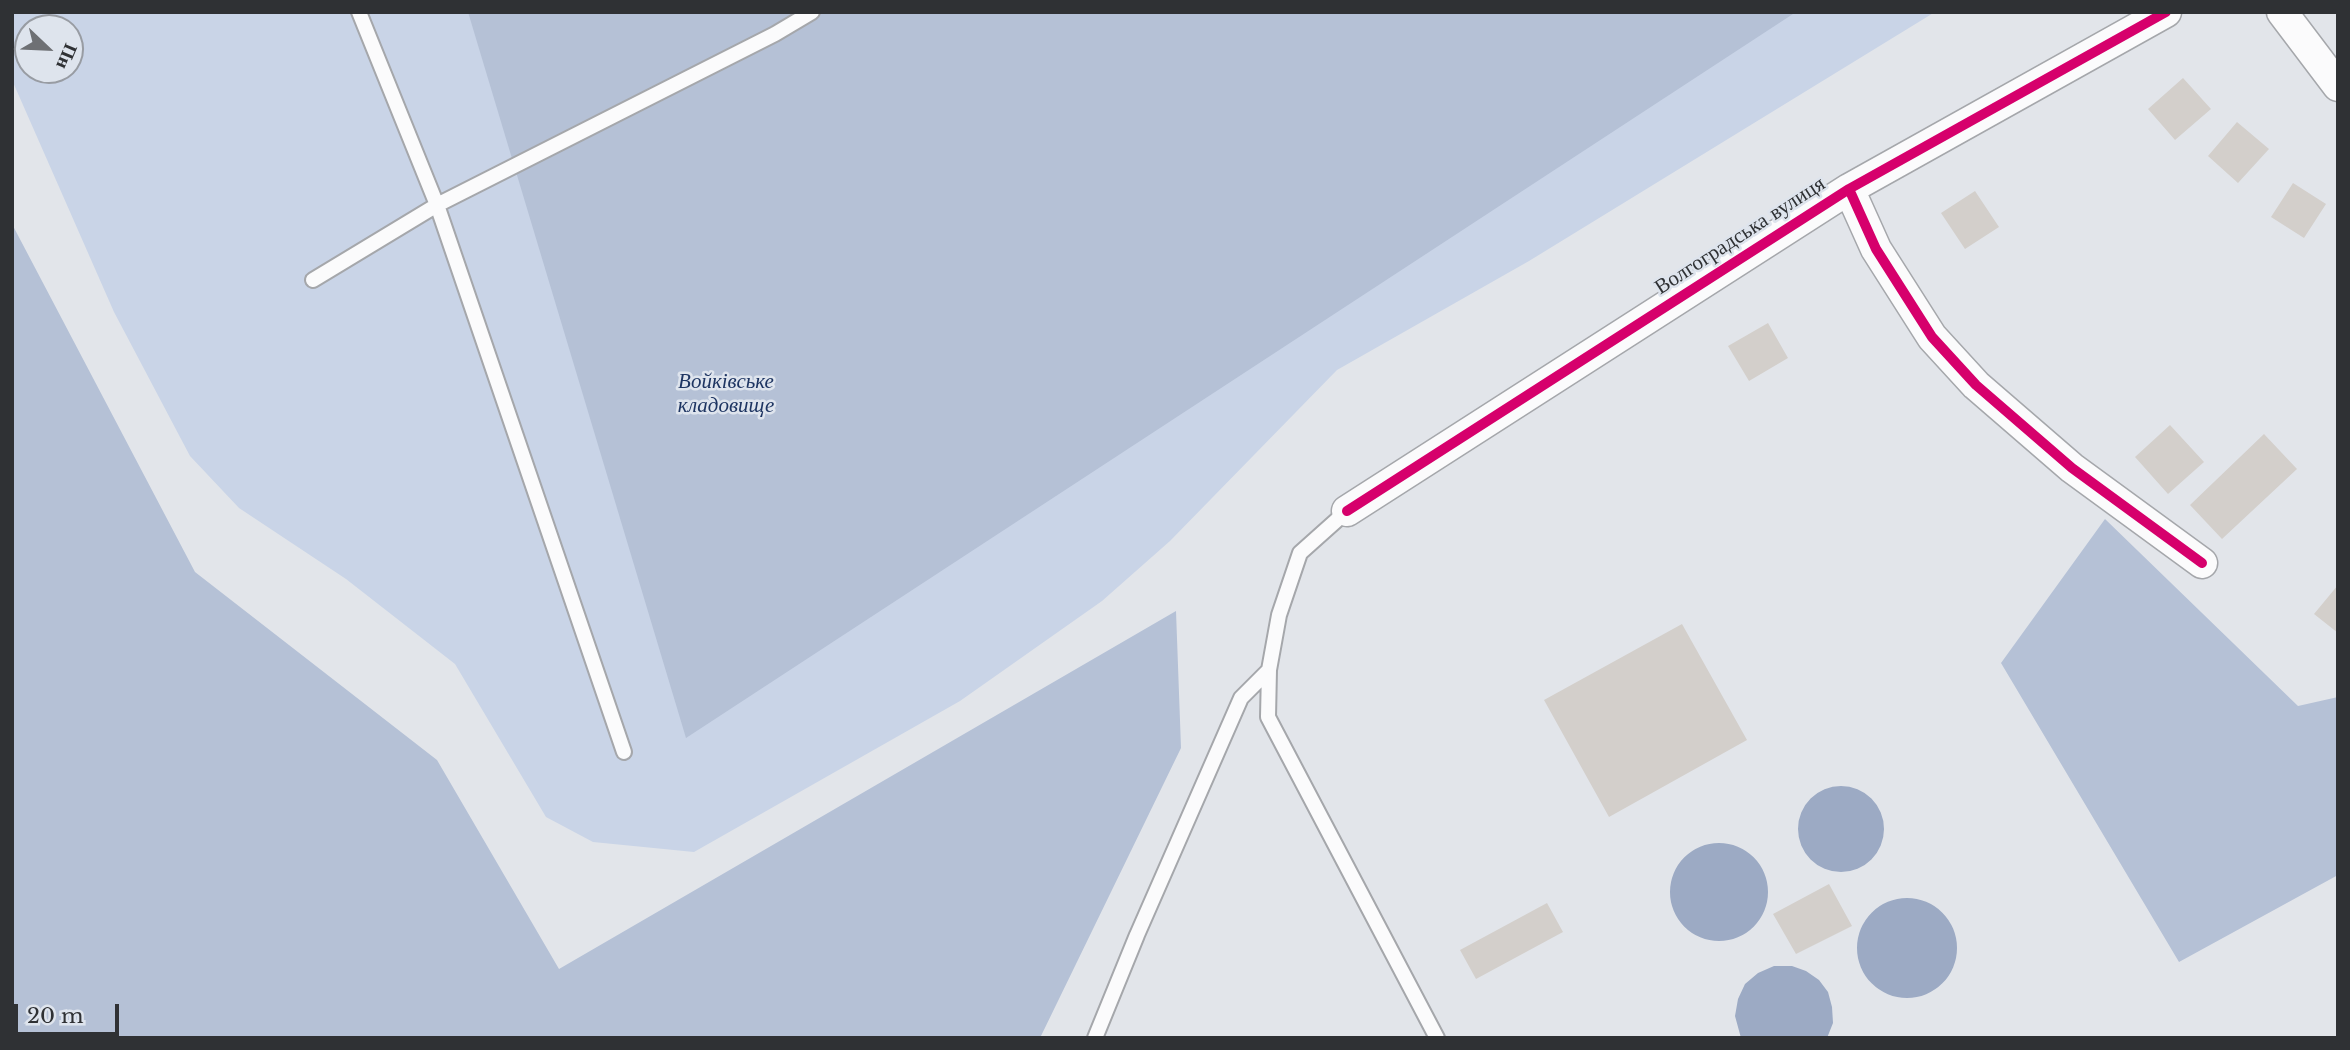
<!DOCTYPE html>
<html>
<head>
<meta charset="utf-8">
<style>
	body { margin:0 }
	#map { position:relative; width:2350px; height:1050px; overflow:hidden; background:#e2e5ea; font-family:"Libre Baskerville",serif }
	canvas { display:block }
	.frame { position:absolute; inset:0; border:14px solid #2f3134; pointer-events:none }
	.north { position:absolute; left:14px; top:14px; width:70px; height:70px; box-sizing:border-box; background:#dee4ed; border:2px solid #989ca3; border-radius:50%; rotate:113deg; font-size:19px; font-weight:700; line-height:28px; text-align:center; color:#2f3134 }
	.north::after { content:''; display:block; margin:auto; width:24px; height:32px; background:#6e7074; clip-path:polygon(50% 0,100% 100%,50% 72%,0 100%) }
	.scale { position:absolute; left:14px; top:1004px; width:105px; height:32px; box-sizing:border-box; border:4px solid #2f3134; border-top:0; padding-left:9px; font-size:21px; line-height:24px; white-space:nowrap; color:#2f3134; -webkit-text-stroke:5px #dee4ed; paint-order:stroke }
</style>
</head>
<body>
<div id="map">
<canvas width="2350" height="1050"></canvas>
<div class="frame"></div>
<div class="north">Пн</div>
<div class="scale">20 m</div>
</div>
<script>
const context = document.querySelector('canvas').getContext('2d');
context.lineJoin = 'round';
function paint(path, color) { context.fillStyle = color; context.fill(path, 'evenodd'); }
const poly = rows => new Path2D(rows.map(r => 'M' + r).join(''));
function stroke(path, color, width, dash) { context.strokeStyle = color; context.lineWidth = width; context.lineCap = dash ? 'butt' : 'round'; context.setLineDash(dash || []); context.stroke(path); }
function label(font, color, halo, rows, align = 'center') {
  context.font = font + ' "Libre Baskerville",serif'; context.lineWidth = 5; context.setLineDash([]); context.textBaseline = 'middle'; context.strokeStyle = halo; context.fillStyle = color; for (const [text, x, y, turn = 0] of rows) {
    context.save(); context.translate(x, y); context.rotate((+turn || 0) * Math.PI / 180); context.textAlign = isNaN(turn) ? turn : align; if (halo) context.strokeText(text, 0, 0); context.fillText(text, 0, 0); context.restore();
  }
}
const green = poly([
	[12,12,1935,12,1529,261,1337,370,1170,541,1102,601,960,701,694,852,593,842,546,817,455,664,346,579,239,508,190,456,114,312,12,80],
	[28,28,70,28,70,70,28,70]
]);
const forest = poly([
	[468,12,1796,12,686,738],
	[12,224,195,572,437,760,559,969,1176,611,1181,748,1040,1038,12,1038],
	[2105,519,2298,706,2338,697,2338,875,2179,962,2001,663]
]);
const water = poly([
	'1798 829a43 43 0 1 1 86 0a43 43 0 1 1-86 0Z',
	'1670 892a49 49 0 1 1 98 0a49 49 0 1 1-98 0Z',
	'1857 948a50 50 0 1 1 100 0a50 50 0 1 1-100 0Z',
	[1774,966,1792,966,1806,971,1819,980,1828,992,1832,1007,1833,1023,1827,1038,1741,1038,1735,1016,1738,999,1745,984,1758,973]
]);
const building = poly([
	[2183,78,2211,109,2175,140,2148,109],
	[2237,122,2269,149,2238,183,2208,156],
	[2293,183,2326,204,2304,238,2271,217],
	[1975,191,1999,227,1965,249,1941,213],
	[1768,323,1788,358,1749,381,1728,346],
	[2170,425,2204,462,2168,494,2135,457],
	[2264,434,2297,469,2222,539,2190,505],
	[2338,585,2338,633,2314,614],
	[1682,624,1747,740,1609,817,1544,700],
	[1829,884,1852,926,1796,954,1773,914],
	[1547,903,1563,932,1476,979,1460,950]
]);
const service = poly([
	[359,12,437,205,624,752],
	[313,280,437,205,775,34,812,12],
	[1347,511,1300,553,1279,615,1269,670,1268,717,1437,1038],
	[1095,1038,1137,935,1241,698,1269,670]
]);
const minor = poly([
	[2282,12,2338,86],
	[1849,189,1876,249,1932,337,1976,385,2072,468,2202,563],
	[1347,511,1849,189,2166,12]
]);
const cycleway = poly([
	[1849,189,1876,249,1932,337,1976,385,2072,468,2202,563],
	[1347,511,1849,189,2166,12]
]);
const streetNames = [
	["Волгоградська вулиця",1740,236,-33]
];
const parkNames = [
	["Войківське",726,382],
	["кладовище",726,406]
];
paint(green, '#c9d4e7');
paint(forest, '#b5c1d6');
paint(water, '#9caac4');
paint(building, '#d3cfcb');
stroke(service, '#a5a7ab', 18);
stroke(minor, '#a5a7ab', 33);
stroke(service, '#fbfbfc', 14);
stroke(minor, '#fbfbfc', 30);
stroke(cycleway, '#d6006c', 10);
label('21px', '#2f3134', '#dee4ed', streetNames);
label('italic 21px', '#1e3562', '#dee4ed', parkNames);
</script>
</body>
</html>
